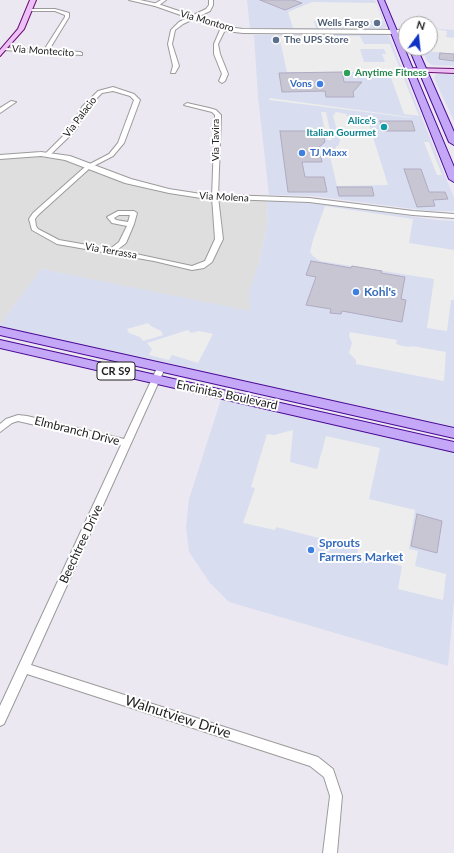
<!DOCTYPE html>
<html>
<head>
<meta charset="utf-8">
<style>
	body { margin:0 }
	#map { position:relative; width:454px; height:853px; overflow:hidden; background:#ece8f1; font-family:Lato,sans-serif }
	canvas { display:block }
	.north { position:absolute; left:398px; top:16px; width:40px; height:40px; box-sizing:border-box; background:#fff; border:1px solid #a6a6a6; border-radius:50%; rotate:15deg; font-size:11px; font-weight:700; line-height:16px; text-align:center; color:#212121 }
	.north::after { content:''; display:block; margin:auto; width:14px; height:18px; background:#0d33c5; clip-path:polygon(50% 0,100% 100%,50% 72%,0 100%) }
</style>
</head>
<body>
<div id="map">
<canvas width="454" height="853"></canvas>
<div class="north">N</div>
</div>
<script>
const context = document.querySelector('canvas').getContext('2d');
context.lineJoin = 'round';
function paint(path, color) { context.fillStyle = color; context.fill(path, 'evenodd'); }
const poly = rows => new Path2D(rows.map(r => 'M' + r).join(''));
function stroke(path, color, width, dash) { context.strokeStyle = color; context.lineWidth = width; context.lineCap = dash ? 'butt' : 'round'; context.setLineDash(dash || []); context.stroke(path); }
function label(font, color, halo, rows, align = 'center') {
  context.font = font + ' Lato,sans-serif'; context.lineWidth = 4; context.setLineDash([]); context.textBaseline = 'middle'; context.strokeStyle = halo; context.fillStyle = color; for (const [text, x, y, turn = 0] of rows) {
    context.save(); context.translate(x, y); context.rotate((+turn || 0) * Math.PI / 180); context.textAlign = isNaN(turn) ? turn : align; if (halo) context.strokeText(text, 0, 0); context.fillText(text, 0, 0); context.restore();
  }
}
const residential = poly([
	[25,155,49,157,71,162,123,182,157,191,213,198,267,200,268,221,258,266,249,293,251,312,41,269,0,325,0,159]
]);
const commercial = poly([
	[247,0,375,0,387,27,384,29,250,29],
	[430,28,454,30,454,66,432,65,427,61,421,48,430,48],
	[384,34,389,36,454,198,454,211,430,211,313,196,269,195,258,97,254,35],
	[436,74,454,74,454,121,434,78],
	[267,200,317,202,436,220,454,221,454,429,0,329,0,325,41,269,250,311,249,293,258,266,268,221],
	[222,396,454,449,454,601,448,666,229,602,210,583,189,552,186,527,189,499]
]);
const parking = poly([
	[312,2,376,3,383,21,355,21,357,29,346,29,342,21,314,21,316,28,293,28,288,12],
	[435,29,447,31,446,37,454,38,454,54,426,51,424,48,430,48,430,38,433,38],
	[321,35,325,45,349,45,346,36,360,36,364,44,390,44,419,116,404,114,389,72,287,72,279,36],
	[360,49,384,49,386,54,382,54,385,62,364,62],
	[270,98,410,117,413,118,269,100],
	[321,112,326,112,332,140,327,140],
	[336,112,347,114,346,116,359,116,360,118,368,121,388,185,337,186,329,152,336,148,336,146,338,146,340,141,333,116],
	[424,142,429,142,442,175,437,175],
	[325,206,413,219,409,243,454,250,454,300,451,300,447,331,427,328,434,279,320,261,313,256,310,252,313,240],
	[148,323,151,326,161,331,163,335,143,341,140,337,129,333,127,329],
	[188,330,191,333,199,331,213,334,198,363,172,355,169,360,149,355,152,349,147,343],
	[350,332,397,340,396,344,403,346,411,347,412,346,446,352,444,381,356,364,356,360,349,353,352,343,349,336],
	[293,430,290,462,317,469,326,436,380,448,369,499,415,510,409,549,418,551,415,566,446,574,443,600,398,589,402,566,357,555,358,548,276,527,275,530,243,523,255,488,251,487,267,434,274,435]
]);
const building = poly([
	[260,0,293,0,302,3,285,10,260,0],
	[440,53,454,54,454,61,439,59,440,53],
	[342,72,344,82,362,82,353,92,354,97,326,97,325,91,282,92,279,73,342,72],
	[380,121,412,121,415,131,383,131,380,121],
	[280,131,322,131,325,142,319,147,322,162,302,162,305,177,324,177,327,192,288,192,280,131],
	[404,169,421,169,429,192,445,192,448,199,433,200,435,206,417,207,404,169],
	[337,187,372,187,374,196,339,196,337,187],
	[311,261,351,268,352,266,382,271,381,273,405,277,401,299,406,300,402,322,342,311,341,314,330,313,331,309,306,305,316,277,306,275,311,261],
	[417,514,442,521,437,553,411,546,417,514]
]);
const minor = poly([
	[161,0,166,0,158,6,154,6,154,4,161,0],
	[209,0,213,0,213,5,210,11,183,24,175,30,172,44,179,66,175,73,171,73,173,66,168,44,171,30,179,22,206,9,209,5,209,0],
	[29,9,55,9,69,13,69,17,49,50,80,52,82,53,82,55,4,50,4,48,6,48,44,50,65,17,65,15,55,11,27,11,29,9],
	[226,28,228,29,224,32,218,44,220,54,228,74,225,81,222,83,219,81,222,74,214,54,214,44,220,30,226,28],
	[113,87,134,94,140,100,124,143,113,156,90,168,38,215,35,219,36,226,38,229,59,240,110,249,119,242,127,226,112,223,107,217,118,211,134,211,137,213,134,224,126,243,117,250,192,266,205,261,215,239,212,197,215,115,212,112,184,105,187,103,209,108,216,110,221,115,218,197,223,239,212,262,204,268,192,270,154,261,57,244,32,230,29,219,33,213,86,166,109,154,118,143,134,100,130,96,113,91,102,93,86,109,76,130,50,155,45,154,71,128,82,107,98,91,113,87],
	[119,215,130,215,128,222,116,220,114,218,119,215],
	[11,101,16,102,0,113,0,108,11,101],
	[161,365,165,368,31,665,318,757,333,769,342,796,337,853,323,853,330,796,324,777,310,766,27,674,4,724,0,726,0,706,121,445,18,421,12,423,0,432,0,424,6,419,18,415,27,416,124,439,157,368,161,365]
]);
const tertiary = poly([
	[129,0,140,0,158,4,227,27,243,29,405,30,406,34,243,33,226,31,155,6,129,0],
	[41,152,70,156,131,179,169,189,201,194,309,198,413,211,454,214,454,218,413,215,309,202,201,198,169,193,125,183,65,160,41,156,0,159,0,155,41,152]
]);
const secondary = poly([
	[30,0,36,0,24,29,0,56,0,50,18,29,30,0],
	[410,68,454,69,454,73,408,71,408,69,410,68]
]);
const primary = poly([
	[378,0,384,0,454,167,454,182,449,179,378,0],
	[409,48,417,48,454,132,454,145,449,142,409,48],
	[0,327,454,428,454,438,0,335,0,327],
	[0,340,454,442,454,452,0,348,0,340]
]);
const markers = [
	[377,23,4,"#5c6f8a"],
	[276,40,4,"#5c6f8a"],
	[347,73,4,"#2e9e5b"],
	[320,84,4,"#3f7fe0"],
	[384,127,4,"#0f9aa8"],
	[302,153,4,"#3f7fe0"],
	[356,292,4,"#3f7fe0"],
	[311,550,4,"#3f7fe0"]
];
const farStreetnames = [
	["Via Montoro",207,21,16],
	["Via Montecito",43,51,4],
	["Via Palacio",80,117,-53],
	["Via Tavira",216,140,-90],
	["Via Molena",224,197,3],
	["Via Terrassa",111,251,10]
];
const farServicenames = [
	["Wells Fargo",369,23],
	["The UPS Store",284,40,"left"]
];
const farLeisurenames = [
	["Anytime Fitness",355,73]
];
const farShopnames = [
	["Vons",312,84],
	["TJ Maxx",310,153,"left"]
];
const farCulturenames = [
	["Alice's",376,121],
	["Italian Gourmet",376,133]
];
const shields = [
	[116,371,38]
];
const shieldNames = [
	["CR S9",116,371]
];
const shopNames = [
	["Kohl's",364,292],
	["Sprouts",319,543],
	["Farmers Market",319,557]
];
const streetNames = [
	["Encinitas Boulevard",227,395,12],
	["Elmbranch Drive",77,431,14],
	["Beechtree Drive",81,544,-65]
];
const nearStreetnames = [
	["Walnutview Drive",178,717,18]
];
paint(residential, '#dededf');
paint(commercial, '#d9ddf0');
paint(parking, '#ededed');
paint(building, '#c9c6d3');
stroke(building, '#b0abc2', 1);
stroke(minor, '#9b9b9b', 2);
stroke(tertiary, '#9b9b9b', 2);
stroke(secondary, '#6a0c74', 2);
stroke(primary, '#490994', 2);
paint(minor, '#fff');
paint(tertiary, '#fff');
paint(secondary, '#eec1f6');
paint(primary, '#c4a7f7');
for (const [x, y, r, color] of markers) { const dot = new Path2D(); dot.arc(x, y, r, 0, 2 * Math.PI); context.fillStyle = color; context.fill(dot); stroke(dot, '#fff', 1.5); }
label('10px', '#212121', '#fff', farStreetnames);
label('bold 10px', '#4e5e75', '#fff', farServicenames, 'right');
label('bold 10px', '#27864d', '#fff', farLeisurenames, 'left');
label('bold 10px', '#366cbe', '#fff', farShopnames, 'right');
label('bold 10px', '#0d838f', '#fff', farCulturenames, 'right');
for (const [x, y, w] of shields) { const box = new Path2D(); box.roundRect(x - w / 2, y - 9, w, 18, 3); context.fillStyle = '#fff'; context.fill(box); stroke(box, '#212121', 1); }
label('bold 11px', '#212121', null, shieldNames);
label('bold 12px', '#366cbe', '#fff', shopNames, 'left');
label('12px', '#212121', '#fff', streetNames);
label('14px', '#212121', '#fff', nearStreetnames);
</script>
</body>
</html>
